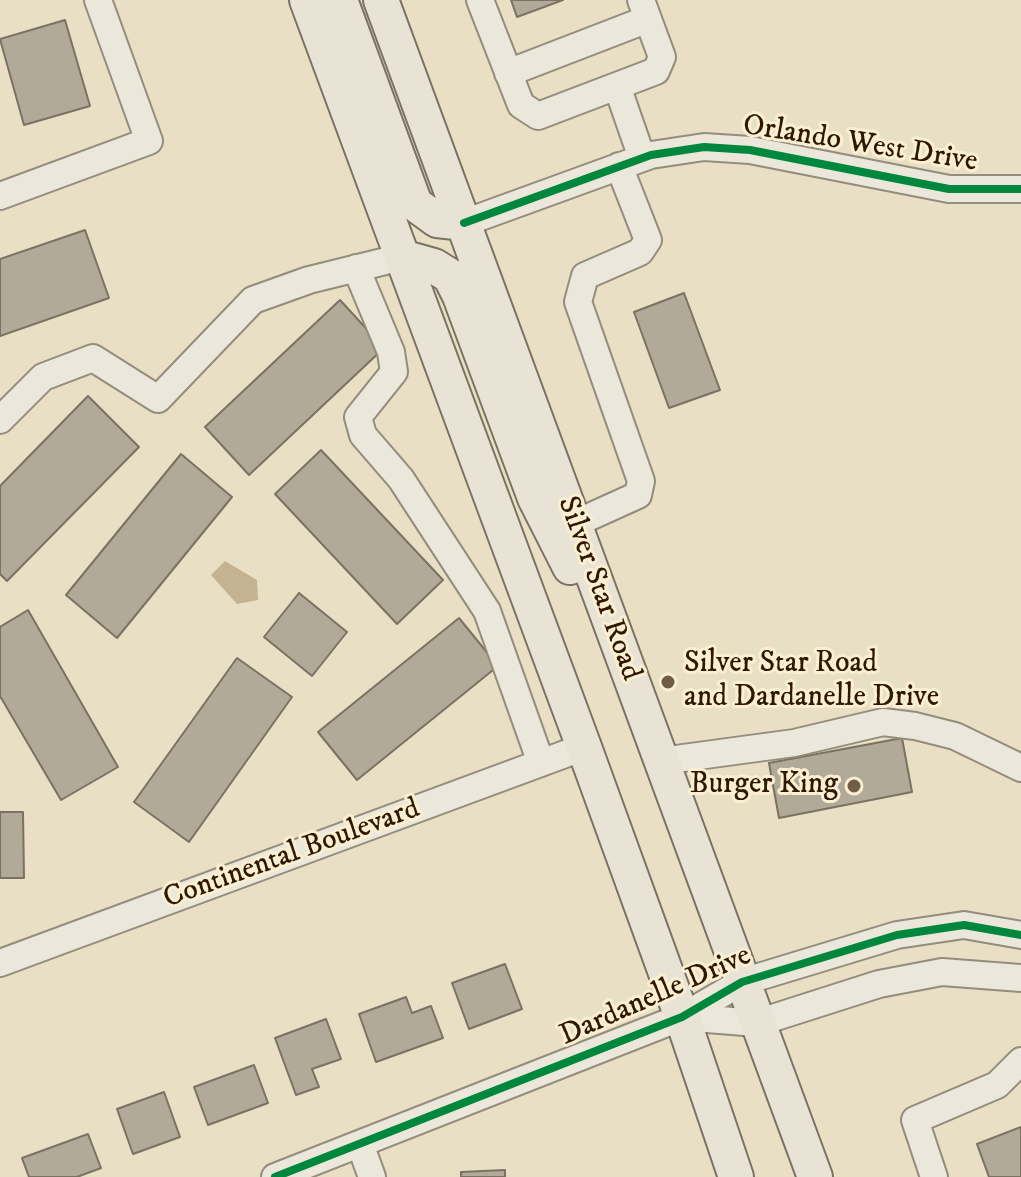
<!DOCTYPE html>
<html>
<head>
<meta charset="utf-8">
<style>
	body { margin:0 }
	canvas { display:block; background:#e8dfc5 }
</style>
</head>
<body>
<canvas width="1021" height="1177"></canvas>
<script>
const context = document.querySelector('canvas').getContext('2d');
context.lineJoin = 'round';
function paint(path, color) { context.fillStyle = color; context.fill(path, 'evenodd'); }
const poly = rows => new Path2D(rows.map(r => 'M' + r).join(''));
function stroke(path, color, width, dash) { context.strokeStyle = color; context.lineWidth = width; context.lineCap = dash ? 'butt' : 'round'; context.setLineDash(dash || []); context.stroke(path); }
function label(font, color, halo, rows, align = 'center') {
  context.font = font + ' "IM FELL DW Pica",serif'; context.lineWidth = 6; context.setLineDash([]); context.textBaseline = 'middle'; context.strokeStyle = halo; context.fillStyle = color; for (const [text, x, y, turn = 0] of rows) {
    context.save(); context.translate(x, y); context.rotate((+turn || 0) * Math.PI / 180); context.textAlign = isNaN(turn) ? turn : align; if (halo) context.strokeText(text, 0, 0); context.fillText(text, 0, 0); context.restore();
  }
}
const water = poly([
	[225,561,257,580,258,600,237,604,211,575]
]);
const building = poly([
	[511,0,563,0,517,17,511,0],
	[65,20,90,106,24,125,0,39,65,20],
	[85,230,109,298,0,336,0,259,85,230],
	[684,293,720,390,669,408,634,312,684,293],
	[340,300,384,348,249,475,205,427,340,300],
	[88,396,139,447,7,581,0,574,0,486,88,396],
	[321,450,443,580,397,624,275,494,321,450],
	[181,454,232,497,117,638,66,595,181,454],
	[299,593,347,632,312,676,264,637,299,593],
	[28,610,118,767,61,800,0,696,0,627,28,610],
	[459,618,498,666,357,780,318,732,459,618],
	[237,658,292,697,189,842,134,802,237,658],
	[902,738,912,792,779,818,769,763,902,738],
	[0,812,23,812,24,878,0,878,0,812],
	[505,964,522,1009,469,1029,452,983,505,964],
	[406,997,412,1013,431,1006,443,1038,376,1062,359,1014,406,997],
	[326,1019,341,1059,312,1069,319,1087,296,1095,275,1038,326,1019],
	[254,1065,268,1103,208,1125,194,1087,254,1065],
	[164,1092,180,1137,133,1154,117,1109,164,1092],
	[1021,1127,1021,1177,989,1177,977,1144,1021,1127],
	[88,1134,101,1168,77,1177,29,1177,22,1158,88,1134],
	[505,1170,505,1177,461,1177,461,1172,505,1170]
]);
const minor = poly([
	[480,0,521,105,538,116,656,71,662,57,641,0],
	[508,73,648,19],
	[617,86,642,158],
	[0,196,149,141,98,0],
	[464,223,651,155,704,147,750,150,949,189,1021,189],
	[356,268,391,352,394,372,358,417,363,435,401,479,487,611,541,763],
	[0,420,43,377,93,358,158,399,253,300,309,280,402,257],
	[574,524,638,495,641,481,578,302,585,276,640,252,648,240,619,166],
	[661,761,794,743,883,722,915,726,955,736,1021,768],
	[0,963,584,747],
	[682,1017,757,1023,879,984,942,972,1021,978],
	[360,1144,372,1177],
	[275,1177,682,1017,742,982,897,935,964,925,1021,935],
	[934,1177,915,1120,997,1085,1021,1061]
]);
const major = poly([
	[307,0,584,747,682,1017,736,1177],
	[340,0,415,204,437,220,464,223],
	[381,0,815,1177],
	[402,257,434,266,450,276,460,296,535,498,570,567]
]);
const cycleway = poly([
	[464,223,651,155,704,147,750,150,949,189,1021,189],
	[275,1177,682,1017,742,982,897,935,964,925,1021,935]
]);
const markers = [
	[668,682,8,"#6f5d48"],
	[854,786,8,"#6f5d48"]
];
const streetNames = [
	["Orlando West Drive",860,145,9],
	["Silver Star Road",598,589,70],
	["Continental Boulevard",292,855,-20],
	["Dardanelle Drive",656,997,-24]
];
const poiNames = [
	["Silver Star Road",684,665],
	["and Dardanelle Drive",684,699],
	["Burger King",838,786,"right"]
];
paint(water, '#c3b390');
paint(building, '#b2aa98');
stroke(building, '#7a7263', 2);
stroke(minor, '#948c7c', 30);
stroke(major, '#7a7263', 38);
stroke(minor, '#ebe7da', 26);
stroke(major, '#e8e3d4', 34);
stroke(cycleway, '#00873e', 8);
for (const [x, y, r, color] of markers) { const dot = new Path2D(); dot.arc(x, y, r, 0, 2 * Math.PI); context.fillStyle = color; context.fill(dot); stroke(dot, '#faefd0', 3); }
label('30px', '#2e1704', '#faefd0', streetNames);
label('30px', '#2e1704', '#faefd0', poiNames, 'left');
</script>
</body>
</html>
